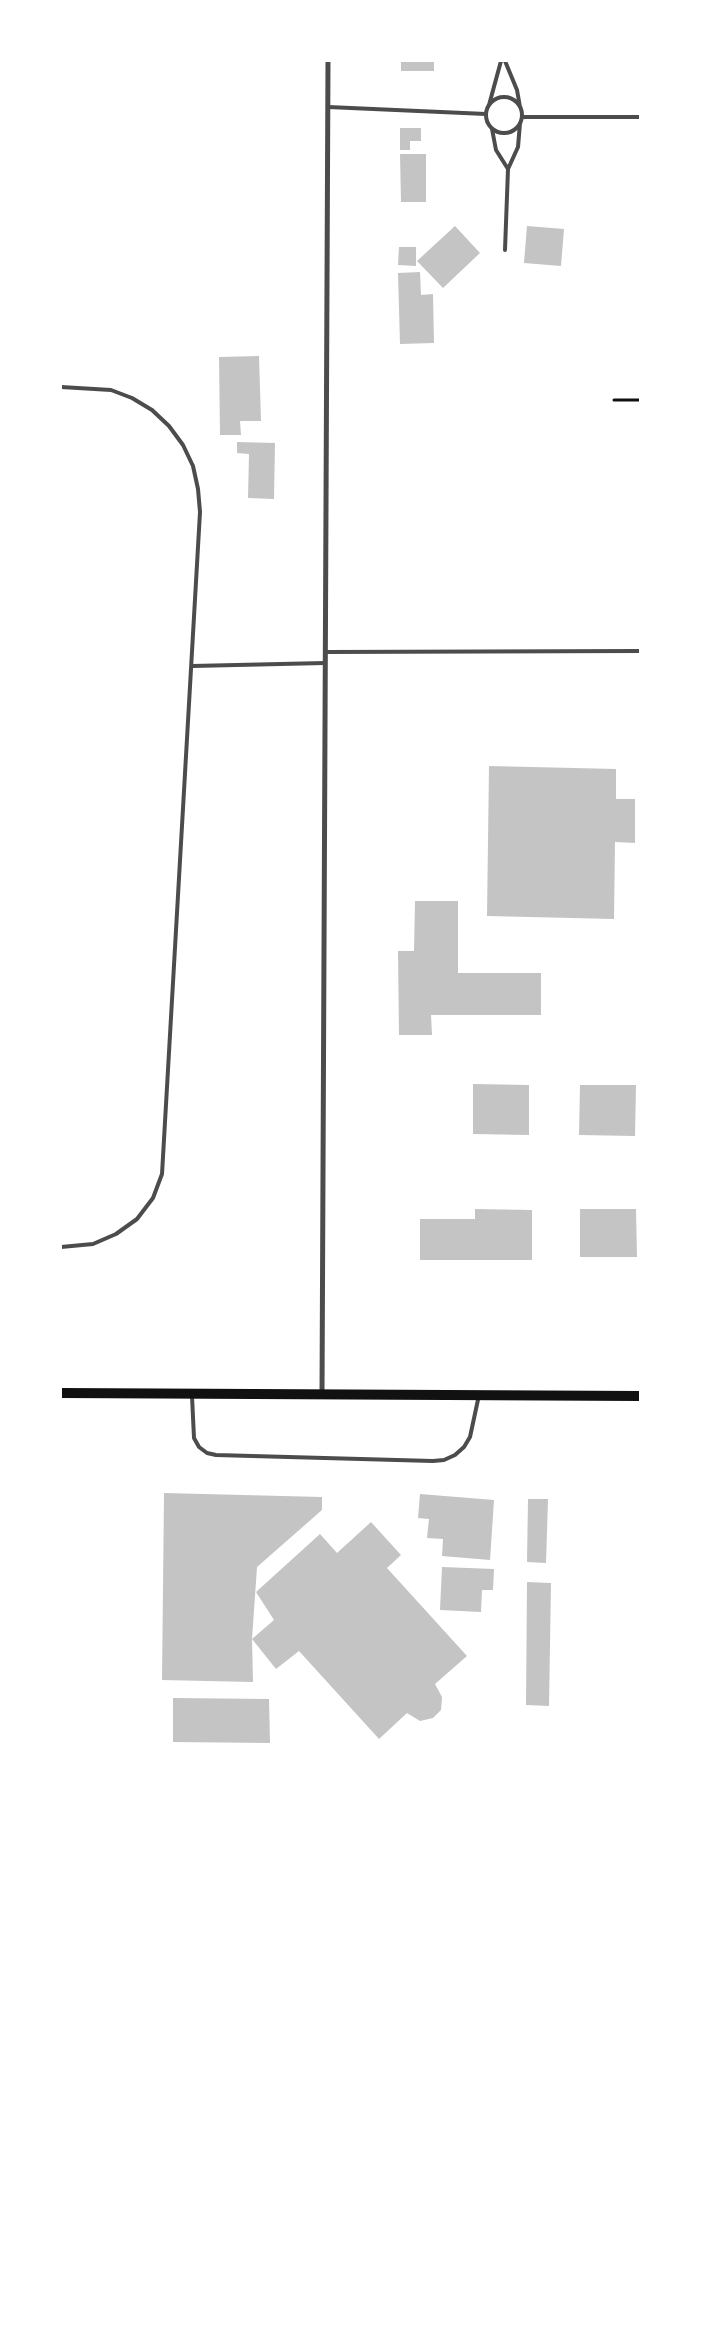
<!DOCTYPE html>
<html>
<head>
<meta charset="utf-8">
<style>
	body { margin:0 }
	#map { position:relative; width:701px; height:2330px; overflow:hidden; background:#fff; font-family:"Work Sans",sans-serif }
	canvas { display:block }
	.frame { position:absolute; inset:0; border:62px solid #fff; pointer-events:none }
</style>
</head>
<body>
<div id="map">
<canvas width="701" height="2330"></canvas>
<div class="frame"></div>
</div>
<script>
const context = document.querySelector('canvas').getContext('2d');
context.lineJoin = 'round';
function paint(path, color) { context.fillStyle = color; context.fill(path, 'evenodd'); }
const poly = rows => new Path2D(rows.map(r => 'M' + r).join(''));
function stroke(path, color, width, dash) { context.strokeStyle = color; context.lineWidth = width; context.lineCap = dash ? 'butt' : 'round'; context.setLineDash(dash || []); context.stroke(path); }
const building = poly([
	[401,61,434,61,434,71,401,71],
	[400,128,421,128,421,141,410,141,410,150,400,150],
	[400,154,426,154,426,202,401,202],
	[455,226,480,253,443,288,417,261],
	[527,226,564,229,561,266,524,263],
	[399,247,416,247,416,266,398,265],
	[420,272,421,295,433,294,434,343,400,344,398,273],
	[259,356,261,421,240,421,241,435,220,435,219,357],
	[237,442,275,443,274,499,248,498,249,454,237,453],
	[489,766,616,769,616,799,635,799,635,843,615,842,614,919,487,916],
	[415,901,458,901,458,973,541,973,541,1015,431,1015,432,1035,399,1035,398,951,414,951],
	[473,1084,529,1085,529,1135,473,1134],
	[580,1085,636,1085,635,1136,579,1135],
	[475,1209,532,1210,532,1260,420,1260,420,1219,475,1219],
	[580,1209,636,1209,637,1257,580,1257],
	[164,1493,322,1497,322,1510,257,1567,252,1639,274,1620,256,1592,320,1534,337,1553,371,1522,401,1555,387,1568,467,1656,435,1684,442,1697,441,1710,433,1718,420,1721,407,1713,379,1739,299,1651,276,1669,252,1639,253,1682,162,1680],
	[420,1494,494,1500,490,1560,442,1556,443,1539,427,1538,429,1519,418,1518],
	[528,1499,548,1499,546,1563,527,1562],
	[442,1567,494,1569,493,1590,482,1590,481,1612,440,1610],
	[527,1582,551,1583,549,1706,526,1705],
	[173,1698,269,1699,270,1743,173,1742]
]);
const path = poly([
	[614,400,640,400]
]);
const service = poly([
	[505,61,517,90,520,107],
	'486 115a18 18 0 1 1 36 0a18 18 0 1 1-36 0Z',
	[489,105,501,61],
	[328,107,486,114],
	[522,117,640,117],
	[492,129,496,150,508,169],
	[505,250,508,169,518,147,520,123],
	[61,387,111,390,132,398,152,410,169,426,183,445,193,466,198,489,200,512,162,1174,153,1198,137,1219,116,1234,93,1244,61,1247],
	[326,652,640,651],
	[192,666,325,663],
	[192,1396,194,1438,199,1447,207,1453,216,1455,433,1461,444,1460,455,1455,464,1447,470,1437,479,1395]
]);
const minor = poly([
	[322,1393,328,61]
]);
const secondary = poly([
	[61,1393,640,1396]
]);
paint(building, '#c4c4c4');
stroke(path, '#111', 3);
stroke(service, '#4c4c4c', 4);
stroke(minor, '#4c4c4c', 5);
stroke(secondary, '#111', 10);
</script>
</body>
</html>
